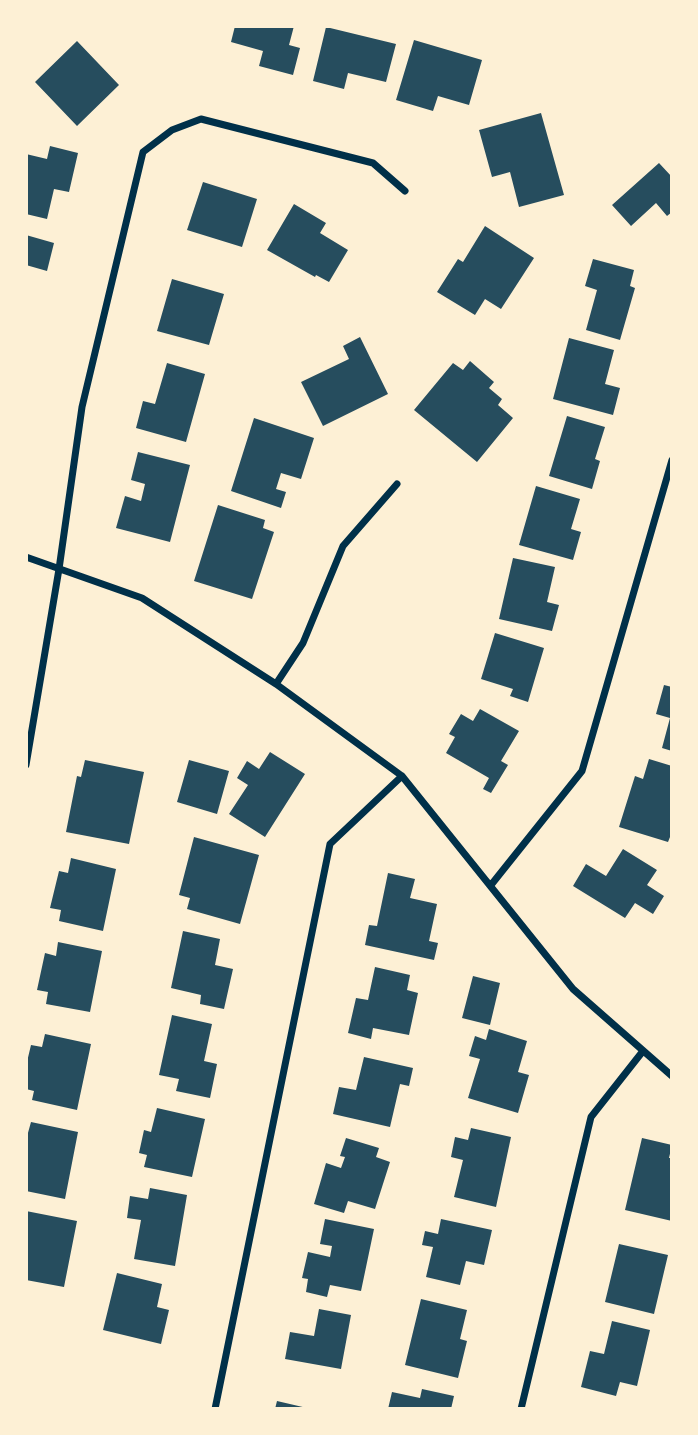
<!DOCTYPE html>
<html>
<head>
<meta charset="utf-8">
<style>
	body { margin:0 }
	#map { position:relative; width:698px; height:1435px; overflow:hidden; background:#fdf0d5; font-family:Karla,sans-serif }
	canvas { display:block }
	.frame { position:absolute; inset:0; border:28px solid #fdf0d5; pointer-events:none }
</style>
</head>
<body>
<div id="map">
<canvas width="698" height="1435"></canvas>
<div class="frame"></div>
</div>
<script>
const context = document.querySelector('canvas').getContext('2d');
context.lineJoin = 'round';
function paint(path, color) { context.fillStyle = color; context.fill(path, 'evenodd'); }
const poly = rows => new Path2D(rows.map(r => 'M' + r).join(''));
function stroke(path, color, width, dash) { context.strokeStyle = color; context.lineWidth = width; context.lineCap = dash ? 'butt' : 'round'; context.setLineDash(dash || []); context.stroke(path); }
const building = poly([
	[235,26,294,26,289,45,300,48,293,75,259,66,263,51,231,42],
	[326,27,396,44,386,82,348,73,344,89,313,81],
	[414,40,482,60,469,105,438,96,433,111,396,100],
	[77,41,119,85,77,126,35,82],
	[541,113,564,195,519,207,510,172,492,177,479,130],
	[50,146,78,153,69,192,54,189,47,219,26,214,26,154,47,159],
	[659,163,672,177,672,212,667,216,656,203,631,226,612,205],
	[203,182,257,199,242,247,187,230],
	[294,204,326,223,320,233,348,250,329,282,316,275,315,277,267,250],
	[485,226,534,258,501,309,485,299,475,315,437,292,458,259,463,262],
	[26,235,54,243,47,271,26,265],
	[593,259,634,270,630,286,635,288,620,340,586,330,597,290,585,286],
	[172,279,224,294,209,345,157,331],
	[360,337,388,394,323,426,301,382,349,359,343,346],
	[569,338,614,350,605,384,620,388,613,415,553,399],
	[470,361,494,382,489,388,502,399,498,405,513,418,477,462,414,410,453,363,463,370],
	[167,363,205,374,186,442,136,428,143,401,155,404],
	[567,416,605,427,595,459,600,461,592,489,549,476],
	[254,418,314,438,301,479,281,473,276,489,286,492,281,508,231,491],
	[138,452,190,465,170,542,116,528,125,496,141,501,145,484,131,480],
	[536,486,580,499,571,529,581,532,573,560,519,545],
	[218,505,265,520,263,528,274,532,252,599,194,581],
	[513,558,555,567,547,602,559,605,552,631,499,619],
	[495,633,544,648,528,702,510,696,513,689,481,679],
	[664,685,672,687,672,751,662,748,670,718,656,714],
	[480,709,519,731,501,761,508,765,491,793,483,789,489,778,446,753,455,737,449,734,461,714,473,721],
	[270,752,305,774,265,837,229,814,248,785,237,778,247,761,259,769],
	[649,759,672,766,672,832,668,842,619,827,635,776,643,779],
	[85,760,144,772,129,844,66,832,77,776,81,777],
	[189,760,229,771,217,814,177,802],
	[194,837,259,855,240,924,187,909,190,898,179,895],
	[623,849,657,870,647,885,664,896,653,914,635,903,625,918,573,886,586,864,606,876],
	[71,858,116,869,103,931,59,921,61,910,50,908,59,871,68,873],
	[388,873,415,879,410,898,437,904,429,941,438,943,434,960,365,945,369,925,377,926],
	[183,931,220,939,215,965,233,969,224,1009,200,1004,201,995,171,988],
	[58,942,102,951,90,1012,46,1004,48,992,37,990,45,953,56,956],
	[375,967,410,975,407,990,418,993,409,1035,373,1028,371,1039,348,1033,356,998,368,1000],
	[473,976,500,983,490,1025,462,1018],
	[172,1015,212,1024,204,1061,217,1064,210,1098,176,1091,179,1079,159,1075],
	[489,1029,527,1041,518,1072,529,1075,518,1113,468,1098,480,1059,469,1056,475,1036,486,1040],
	[45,1034,91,1044,77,1110,32,1100,34,1091,26,1089,26,1066,31,1045,42,1047],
	[364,1057,413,1068,409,1086,400,1084,390,1127,333,1114,339,1087,356,1090],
	[157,1108,205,1119,192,1177,144,1167,147,1155,139,1153,144,1130,151,1132],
	[31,1122,78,1132,65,1199,26,1191,26,1140],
	[471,1128,511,1137,496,1207,454,1197,463,1160,451,1157,455,1137,468,1140],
	[346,1138,379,1148,376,1157,390,1162,375,1209,348,1201,344,1213,314,1204,326,1163,341,1168,345,1157,340,1156],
	[642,1138,672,1145,669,1158,672,1158,672,1221,625,1210],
	[150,1188,187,1195,175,1266,134,1259,141,1220,127,1218,130,1196,148,1199],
	[26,1211,77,1221,64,1287,26,1280],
	[325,1219,374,1229,361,1291,330,1285,327,1297,306,1292,308,1279,302,1278,308,1252,330,1257,332,1246,320,1244],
	[441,1219,492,1230,484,1265,466,1261,460,1285,426,1277,433,1247,422,1245,425,1231,438,1234],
	[619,1244,668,1255,654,1314,605,1302],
	[117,1273,162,1284,157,1307,169,1310,161,1344,103,1330],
	[421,1299,467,1310,460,1339,467,1341,458,1378,405,1365],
	[319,1309,351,1315,341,1369,285,1359,290,1332,314,1336],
	[612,1321,650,1330,637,1386,620,1382,616,1396,581,1387,590,1351,604,1354],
	[422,1389,454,1396,451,1409,388,1409,392,1392,420,1398],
	[277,1401,307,1408,307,1409,275,1409]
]);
const minor = poly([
	[26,557,142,598,276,684,402,776,573,989,672,1076],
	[276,684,303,643,343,546,397,484],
	[26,765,59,569,82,407,143,152,172,130,201,119,373,163,405,191],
	[491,885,582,771,672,460],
	[215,1409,330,844,402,776],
	[521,1409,591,1117,643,1051]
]);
paint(building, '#264d5e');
stroke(minor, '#003049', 7);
</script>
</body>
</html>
